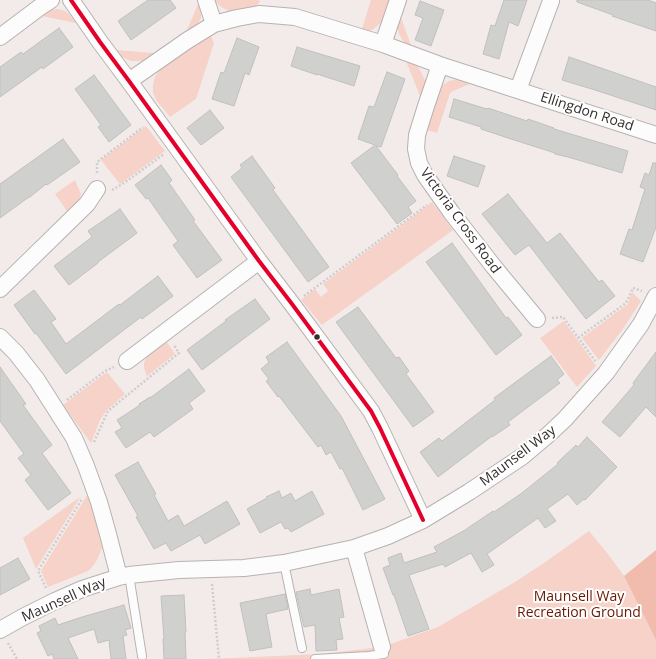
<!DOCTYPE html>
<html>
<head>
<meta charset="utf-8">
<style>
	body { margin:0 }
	canvas { display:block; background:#f2ebea }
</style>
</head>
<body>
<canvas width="656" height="659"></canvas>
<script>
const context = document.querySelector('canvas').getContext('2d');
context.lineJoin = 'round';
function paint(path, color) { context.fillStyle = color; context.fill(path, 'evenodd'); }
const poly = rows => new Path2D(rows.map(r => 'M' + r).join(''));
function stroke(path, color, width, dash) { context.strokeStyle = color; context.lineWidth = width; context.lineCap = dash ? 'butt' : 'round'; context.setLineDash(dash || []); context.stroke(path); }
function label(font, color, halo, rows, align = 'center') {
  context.font = font + ' "Open Sans",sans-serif'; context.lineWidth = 4; context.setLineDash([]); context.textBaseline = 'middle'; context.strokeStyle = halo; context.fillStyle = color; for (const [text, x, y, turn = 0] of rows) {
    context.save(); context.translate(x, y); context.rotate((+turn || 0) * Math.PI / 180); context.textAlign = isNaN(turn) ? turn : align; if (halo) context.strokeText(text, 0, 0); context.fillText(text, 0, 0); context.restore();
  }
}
const green = poly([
	[214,0,258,0,260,1,255,9,231,12,221,7],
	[371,0,391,0,382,22,372,30,368,31,361,32],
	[200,3,201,9,201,18,196,27,188,32,187,30,198,4],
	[58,9,65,11,69,14,76,23,37,15,47,10],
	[400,15,412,48,405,44,399,34,397,26],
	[211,36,214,43,196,99,170,117,156,100,153,92,153,85,155,77,161,68,200,39],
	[115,50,154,53,156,55,145,61,131,61,122,57],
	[406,61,415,65,419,68,426,82,425,89,421,99],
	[458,79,472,83,453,91,450,93,437,133,423,129,440,87,449,81],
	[146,126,165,151,120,184,101,160],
	[75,180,81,194,78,204,69,214,55,194],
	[432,202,453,230,390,276,322,325,301,300,315,289,321,297,328,291,323,284,386,237],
	[632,292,641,301,623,329,599,360,582,338,625,306,628,304],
	[564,321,596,366,577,387,540,338],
	[166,341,175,354,147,376,144,368,144,363,146,358,150,352],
	[107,372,125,394,107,410,100,420,91,443,63,405],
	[91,494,101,539,102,548,97,560,93,566,88,571,48,587,41,571,86,497],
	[80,497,75,506,36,569,23,538],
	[589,531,608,554,624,576,656,640,656,659,208,659,321,654,382,647,391,644,438,627,515,582,544,563]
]);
const forest = poly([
	[656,550,656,640,624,576]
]);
const building = poly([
	[148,0,170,0,176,8,131,40,118,21,148,0],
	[504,0,527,0,518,26,509,22,499,59,483,54,491,25,495,26,504,0],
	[577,0,648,0,656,3,656,31,612,16,613,15,577,2,577,0],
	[420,1,444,10,431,46,415,40,423,18,415,15,420,1],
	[59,28,73,47,43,69,42,67,0,97,0,67,21,52,23,54,59,28],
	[237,38,259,47,249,75,245,73,234,106,212,99,221,72,224,73,237,38],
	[297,47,360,66,354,86,317,74,317,75,291,66,297,47],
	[569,57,656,87,656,110,595,90,562,80,569,57],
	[387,72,405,79,381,147,376,146,398,175,397,176,416,201,408,207,412,213,397,224,351,163,375,145,358,139,369,106,374,107,387,72],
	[94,75,131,125,109,142,98,127,101,125,75,89,94,75],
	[454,99,487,109,488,108,527,121,528,119,554,128,554,129,628,151,622,173,568,157,555,154,555,153,511,139,481,129,481,127,449,117,454,99],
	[210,110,224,128,201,145,187,128,210,110],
	[63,139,80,162,47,185,46,184,30,197,29,197,0,218,0,184,63,139],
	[252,156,275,188,273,190,329,267,308,282,231,177,242,168,240,165,252,156],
	[454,156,485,166,478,187,447,176,454,156],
	[653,163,656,163,656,227,643,262,620,254,629,229,632,230,645,189,640,187,645,173,649,175,653,163],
	[161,165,172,180,169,183,195,220,193,221,222,260,197,278,173,245,178,241,148,198,146,199,135,185,161,165],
	[508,194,547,243,560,233,599,282,602,280,615,296,586,319,529,245,515,255,482,214,508,194],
	[120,209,137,233,98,262,98,263,69,285,54,266,92,237,88,231,120,209],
	[452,243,506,318,508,317,522,335,496,355,426,262,452,243],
	[158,276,173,296,142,319,141,317,66,374,36,333,35,334,14,305,34,290,56,319,51,322,66,344,119,304,120,305,158,276],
	[255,299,270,319,202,370,187,350,226,321,225,320,255,299],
	[358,307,396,358,399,357,409,371,406,374,434,412,413,427,336,322,358,307],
	[287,342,341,416,385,499,363,510,342,468,340,469,331,452,326,455,321,445,318,447,279,396,278,397,266,381,269,379,261,369,269,362,266,357,287,342],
	[656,352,656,417,646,407,620,437,602,422,634,385,633,383,656,352],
	[551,356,564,374,557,380,560,383,508,422,510,425,492,437,492,436,438,477,420,452,439,438,442,441,495,400,494,398,551,356],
	[0,367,26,404,23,405,52,445,42,453,71,493,48,510,25,480,31,475,18,458,24,454,0,421,0,367],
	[189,369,205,391,189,403,193,409,154,437,150,432,126,448,115,432,122,428,117,420,140,405,139,404,150,397,150,398,189,369],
	[587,437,617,467,585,500,584,499,577,505,568,494,547,509,556,521,545,528,538,518,528,525,487,554,494,565,482,572,471,553,445,567,443,564,409,575,429,629,408,636,394,595,393,595,383,568,390,565,388,558,401,553,404,563,437,552,434,547,465,530,493,511,494,512,522,493,558,464,557,463,576,445,578,447,587,437],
	[138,462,156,494,154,495,168,521,178,515,184,526,227,501,240,524,205,544,200,535,171,551,166,543,154,549,136,517,138,516,115,475,138,462],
	[279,491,282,498,291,493,295,501,312,491,324,514,291,532,288,528,285,529,281,522,260,533,247,509,267,498,266,497,279,491],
	[18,558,30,579,0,595,0,568,18,558],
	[310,589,311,595,339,589,344,617,339,618,343,639,336,640,337,650,316,651,315,625,304,627,296,592,310,589],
	[285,594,288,609,266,614,272,647,250,651,240,603,285,594],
	[184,595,186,632,185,632,186,659,164,659,163,639,164,639,161,596,184,595],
	[124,605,131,628,125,630,127,635,123,636,126,659,111,659,109,640,98,643,94,629,68,638,78,659,54,659,52,654,48,656,37,633,41,631,39,626,55,618,58,625,82,617,124,605]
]);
const path = poly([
	[97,173,97,162,143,127],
	[112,190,124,183,164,154],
	[304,296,427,205],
	[552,318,563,317,596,362],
	[578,338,626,303,628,299,633,288,642,291],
	[67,400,105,371,114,367],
	[94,442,108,411,179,353,174,345],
	[212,584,219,659],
	[46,588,38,571,82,499],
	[8,643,17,659]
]);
const service = poly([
	[284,563,302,648],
	[129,575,142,656],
	[315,659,368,656,384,654,382,649]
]);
const minor = poly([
	[71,0,100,42,129,81,259,261,292,304,371,411,380,428,423,520],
	[206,0,214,24],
	[0,37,40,7,51,0],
	[383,44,398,0],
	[440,65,426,106,417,135,416,149,419,163,425,175,451,212,494,267,537,319],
	[129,81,188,40,214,24,237,18,259,14,295,17,383,44,440,65,656,135],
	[518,90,551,1],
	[0,289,87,204,97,189],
	[0,337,16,353,37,380,74,438,86,466,99,502,108,534,119,577],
	[127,361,259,261],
	[354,548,382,647],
	[0,630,23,617,55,601,82,589,119,577,129,575,179,570,244,568,284,563,354,548,388,536,423,520,469,492,523,456,549,434,565,419,606,373,641,324,656,296]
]);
const bus1 = poly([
	[71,0,100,42,129,81,259,261,292,304,371,411,380,428,423,520]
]);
const markers = [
	[317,337,3.5,"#342f2e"]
];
const streetNames = [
	["Ellingdon Road",587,112,18],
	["Victoria Cross Road",460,221,54],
	["Maunsell Way",518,456,-37],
	["Maunsell Way",64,600,-24]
];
const parkNames = [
	["Maunsell Way",579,597],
	["Recreation Ground",579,613]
];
paint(green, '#f6d2c8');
paint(forest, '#f1bcae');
paint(building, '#d0d0ce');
stroke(building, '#c0c0bf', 1);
stroke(service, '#b7b2b1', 10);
stroke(minor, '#b7b2b1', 18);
stroke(path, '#cfcdcd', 2.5, [2, 2]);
stroke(service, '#fdfcfc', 8);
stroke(minor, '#fdfcfc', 16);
stroke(bus1, '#e4002b', 4);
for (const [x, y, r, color] of markers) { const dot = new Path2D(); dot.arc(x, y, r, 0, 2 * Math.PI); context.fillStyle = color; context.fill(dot); stroke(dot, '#fff', 1.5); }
label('14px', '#342f2e', '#fff', streetNames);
label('14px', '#681800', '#fff', parkNames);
</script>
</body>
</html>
